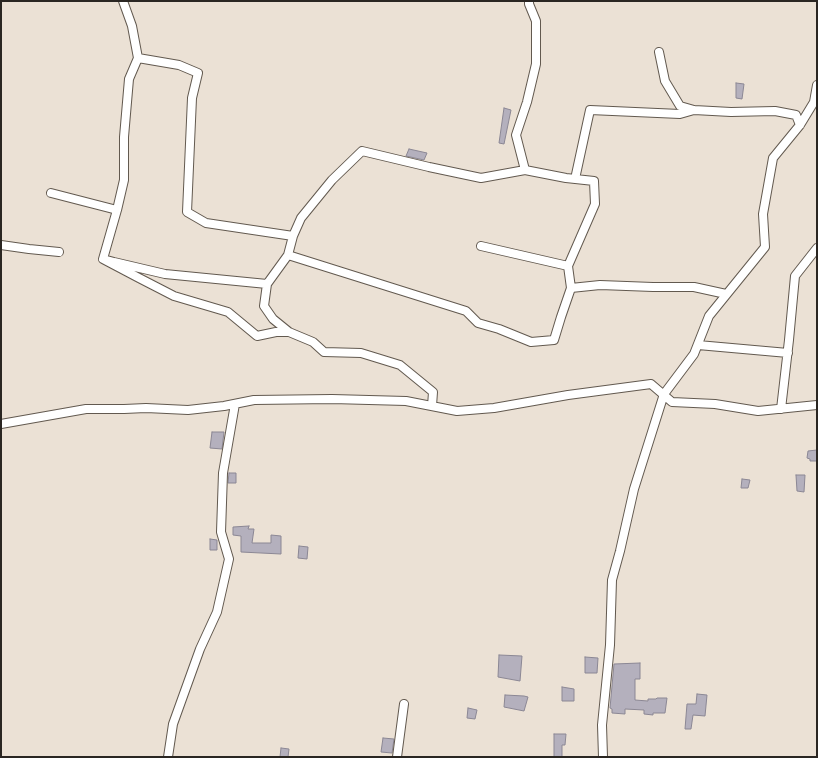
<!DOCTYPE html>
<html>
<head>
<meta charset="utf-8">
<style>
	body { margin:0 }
	#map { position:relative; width:818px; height:758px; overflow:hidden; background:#ebe1d5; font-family:"Open Sans",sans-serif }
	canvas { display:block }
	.frame { position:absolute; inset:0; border:2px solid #2a2622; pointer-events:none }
</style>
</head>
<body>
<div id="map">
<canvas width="818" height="758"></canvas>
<div class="frame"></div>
</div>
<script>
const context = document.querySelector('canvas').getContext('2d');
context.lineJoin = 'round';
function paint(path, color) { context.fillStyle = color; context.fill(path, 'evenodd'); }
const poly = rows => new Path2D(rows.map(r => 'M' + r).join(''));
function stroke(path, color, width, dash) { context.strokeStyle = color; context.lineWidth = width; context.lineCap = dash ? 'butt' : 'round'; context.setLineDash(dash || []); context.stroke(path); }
const building = poly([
	[736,83,744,84,742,99,736,98,736,83],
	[504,108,511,110,504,144,499,143,504,108],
	[409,149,427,153,424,160,406,156,409,149],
	[212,432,224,432,222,449,210,448,212,432],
	[817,450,817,461,810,461,810,459,807,458,808,451,817,450],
	[229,473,236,473,236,483,228,483,229,473],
	[796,475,805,475,804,492,797,491,796,475],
	[742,479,750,480,748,488,741,488,742,479],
	[249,526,248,529,254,529,252,543,271,543,271,535,281,536,281,554,241,552,241,536,233,535,233,527,249,526],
	[210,539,217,540,217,550,210,550,210,539],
	[299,546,308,547,307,559,298,558,299,546],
	[499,655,522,656,520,681,498,677,499,655],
	[585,657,598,658,597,673,585,673,585,657],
	[640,663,640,679,635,679,635,700,648,701,648,699,656,699,657,698,667,698,665,713,653,713,653,715,644,714,644,710,625,709,625,714,612,713,612,709,610,708,614,664,640,663],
	[562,687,574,689,574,701,562,701,562,687],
	[697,694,707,695,705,716,693,715,691,729,685,729,687,704,696,704,697,694],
	[505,695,524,696,528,697,524,711,504,707,505,695],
	[468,708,477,710,475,719,467,718,468,708],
	[554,734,566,734,565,745,562,745,562,757,554,757,554,734],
	[383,738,394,739,392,753,381,752,383,738],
	[281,748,289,749,288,757,280,757,281,748]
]);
const street = poly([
	[659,52,665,81,680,106,694,110,731,112,775,111,796,115,800,125],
	[138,58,179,65,198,73,192,98,187,212,206,223,293,236],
	[525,170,516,135,527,102,536,64,536,21,529,4,529,1],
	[575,179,590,110,680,114,694,110],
	[51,193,117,210,124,180,124,137,129,79,138,58,132,26,123,1],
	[117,210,103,259,114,262,165,274,267,284],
	[1,245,29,249,59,252],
	[481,246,568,266],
	[288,255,466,311,478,323,499,329,531,342,554,340,561,317,571,288,600,285,653,287,694,287,726,294],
	[103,259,139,278,174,296,228,312,257,336,276,332,289,332,313,342,324,352,361,353,400,365,433,392,432,406],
	[289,332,273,319,264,306,267,284,288,255,293,236,301,218,332,180,362,151,429,167,481,178,525,170,566,178,594,181,595,204,568,266,571,288],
	[698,345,788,353],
	[781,409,789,340,795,276,817,248],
	[1,424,86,409,124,409,146,408,188,410,224,406,254,400,332,399,406,401,457,411,494,408,568,395,651,384,672,402,715,404,758,411,817,405],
	[168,757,173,724,200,649,217,612,229,559,221,532,223,473,235,404],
	[397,757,404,704],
	[603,757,602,725,610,645,612,580,620,551,634,489,664,394,694,354,709,316,765,247,763,214,773,158,800,125,814,102,817,85]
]);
paint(building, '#b4b0bd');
stroke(building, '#8b8794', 1);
stroke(street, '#62594f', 10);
stroke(street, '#fff', 8);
</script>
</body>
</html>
